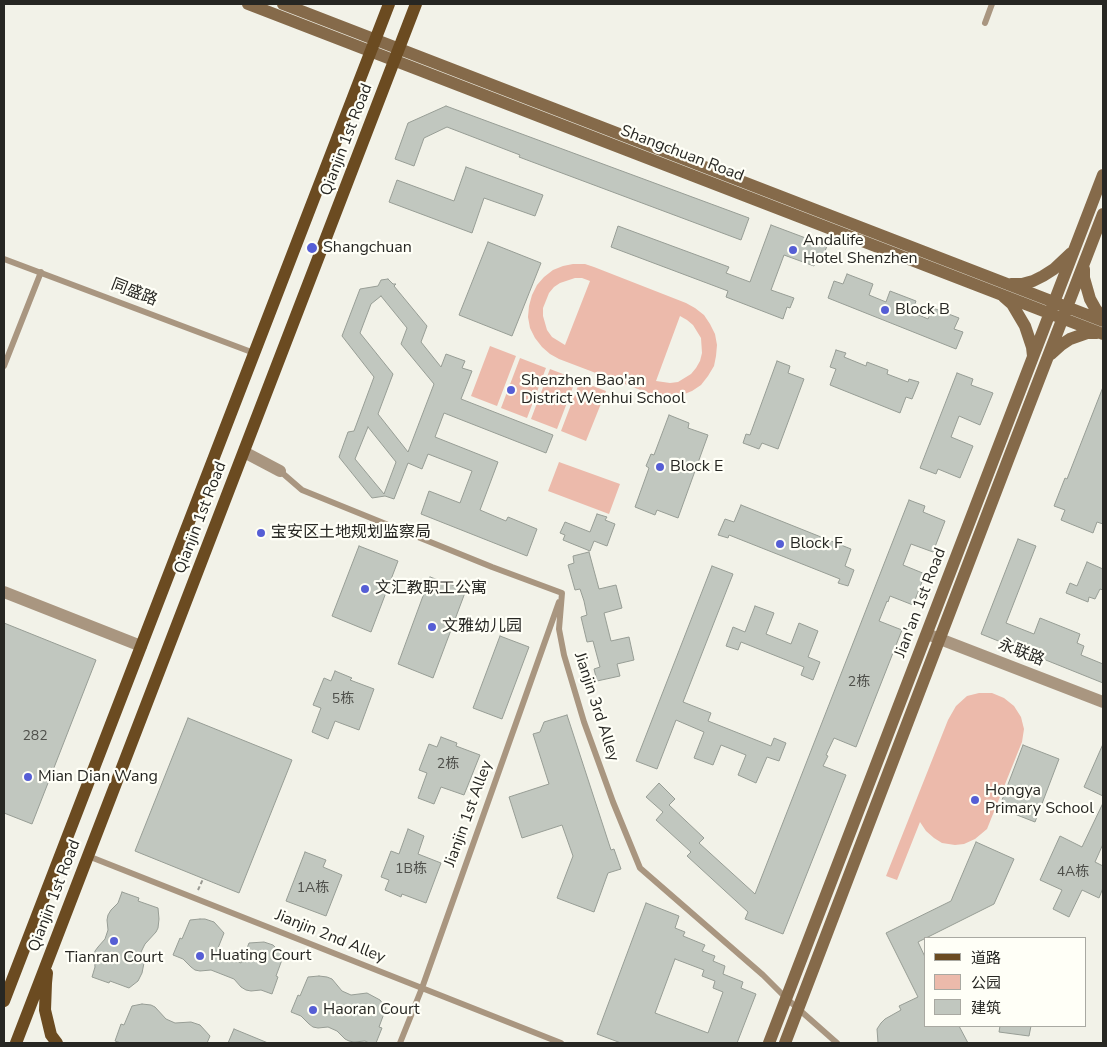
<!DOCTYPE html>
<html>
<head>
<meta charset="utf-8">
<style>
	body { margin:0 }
	#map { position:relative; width:1107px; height:1047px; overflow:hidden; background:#f2f2e8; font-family:"Nunito Sans","Noto Sans SC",sans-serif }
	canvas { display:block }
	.frame { position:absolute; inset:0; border:5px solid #272723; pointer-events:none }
	.legend { position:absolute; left:924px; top:937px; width:162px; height:90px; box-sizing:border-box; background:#fffff7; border:1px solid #a9a9a2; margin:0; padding:6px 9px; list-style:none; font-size:15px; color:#272723 }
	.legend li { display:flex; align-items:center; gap:10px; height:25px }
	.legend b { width:25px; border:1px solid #a9a9a2 }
</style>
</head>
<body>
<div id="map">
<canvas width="1107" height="1047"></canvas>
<div class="frame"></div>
<ul class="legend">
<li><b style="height:6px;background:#6b4b21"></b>道路</li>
<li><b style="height:14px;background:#ecbaab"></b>公园</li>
<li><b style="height:14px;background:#c1c7bf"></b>建筑</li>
</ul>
</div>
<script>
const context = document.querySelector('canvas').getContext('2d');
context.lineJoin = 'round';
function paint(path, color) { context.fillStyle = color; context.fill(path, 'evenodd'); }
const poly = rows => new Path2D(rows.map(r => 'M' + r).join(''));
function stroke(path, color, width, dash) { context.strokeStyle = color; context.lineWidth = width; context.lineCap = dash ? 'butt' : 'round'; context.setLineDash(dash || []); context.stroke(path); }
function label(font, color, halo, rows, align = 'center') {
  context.font = font + ' "Nunito Sans","Noto Sans SC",sans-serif'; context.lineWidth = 4.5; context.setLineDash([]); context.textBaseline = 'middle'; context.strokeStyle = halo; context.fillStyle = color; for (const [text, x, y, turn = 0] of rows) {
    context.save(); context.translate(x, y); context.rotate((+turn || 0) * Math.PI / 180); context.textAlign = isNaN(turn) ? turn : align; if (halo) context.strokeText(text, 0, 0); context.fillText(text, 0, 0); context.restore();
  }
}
const green = poly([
	[573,264,585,264,594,267,686,303,695,308,704,315,710,324,715,334,717,345,716,356,714,366,708,376,701,385,692,391,682,395,671,398,661,397,651,394,559,359,550,354,542,347,535,338,530,328,528,317,529,306,532,295,537,285,544,277,553,270,563,266],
	[575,278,582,278,590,281,565,345,552,337,547,330,543,316,543,308,549,293,554,287,560,283],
	[680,316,687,320,693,325,701,338,702,353,700,361,696,368,691,374,678,382,670,383,656,381],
	[490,346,516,356,497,406,471,396],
	[520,358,546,368,527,418,501,408],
	[550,369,576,379,557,429,531,419],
	[580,381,606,391,586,441,561,431],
	[559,462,620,484,609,514,548,491],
	[979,693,992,693,1004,698,1014,706,1021,717,1024,729,1022,742,987,829,975,839,964,844,955,845,942,843,934,838,926,831,920,822,897,880,886,876,948,720,956,706,967,696]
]);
const building = poly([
	[446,106,749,218,741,240,519,157,520,155,447,127,424,138,414,166,395,159,408,123,446,106],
	[466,167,543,195,535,216,484,198,472,233,389,202,397,180,454,201,466,167],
	[771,225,827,246,820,264,815,262,814,266,784,255,771,290,794,298,790,308,787,307,783,319,726,297,728,291,611,247,618,226,729,267,726,273,750,282,771,225],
	[488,242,541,263,512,336,459,315,488,242],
	[847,274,873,284,869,295,886,302,890,291,916,301,912,312,928,319,933,308,959,318,954,329,963,332,956,349,828,298,834,281,843,284,847,274],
	[388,279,393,284,396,284,394,286,427,326,421,342,441,367,446,354,465,361,462,368,472,371,461,399,553,435,546,453,444,413,435,437,498,462,480,510,506,521,508,517,537,529,527,556,421,514,429,491,460,503,472,471,428,454,422,469,408,463,394,499,385,496,372,498,339,457,348,432,354,431,374,377,342,336,360,289,378,286,381,280,388,279],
	[381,296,407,328,401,344,434,384,408,452,378,414,393,374,360,333,371,304,381,296],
	[368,427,396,462,384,494,355,459,368,427],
	[836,350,846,353,844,357,866,366,867,362,888,370,887,374,908,382,909,379,919,382,912,399,906,397,900,413,830,385,836,369,830,367,836,350],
	[777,361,790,366,788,373,804,379,778,449,762,443,759,449,743,443,746,434,750,435,777,361],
	[957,373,973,379,971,385,993,393,980,425,959,416,951,437,973,446,960,478,938,469,936,474,920,468,957,373],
	[1103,387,1103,524,1097,522,1093,533,1061,520,1065,510,1054,506,1065,478,1067,479,1103,387],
	[669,415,689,423,688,428,708,435,678,518,657,510,655,515,635,507,649,468,646,466,651,454,654,455,669,415],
	[909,500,925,506,923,512,945,521,933,552,911,544,903,565,925,574,913,605,890,596,888,602,887,601,879,621,902,630,856,747,834,738,826,755,828,756,823,766,846,775,783,934,745,919,748,912,687,856,691,852,656,820,663,812,646,797,659,783,675,799,669,805,704,838,699,843,755,894,909,500],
	[741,505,851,549,845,566,854,570,848,586,838,583,840,579,729,535,728,538,718,535,725,519,734,522,741,505],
	[597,514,607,517,605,520,615,524,607,546,594,541,590,551,563,540,565,535,560,533,565,522,590,532,597,514],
	[1018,539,1036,546,1006,623,1034,634,1040,618,1080,634,1077,643,1084,646,1081,655,1103,664,1103,683,981,634,1018,539],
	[359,546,398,561,371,632,332,616,359,546],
	[589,552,599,589,616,585,622,608,604,613,611,641,629,637,634,660,617,664,620,676,597,681,594,669,600,667,593,641,587,642,581,617,587,615,584,601,580,589,575,590,568,565,574,563,573,556,589,552],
	[1087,562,1103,569,1103,590,1100,589,1095,599,1089,597,1088,602,1066,593,1070,583,1077,586,1087,562],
	[712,566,733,574,683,702,711,713,708,721,771,746,774,738,786,743,779,761,767,757,756,783,738,775,746,755,721,745,713,765,694,758,704,732,676,720,657,769,636,761,712,566],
	[430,577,466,590,433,678,398,664,430,577],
	[755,606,774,613,766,634,791,644,799,623,818,631,808,657,820,662,813,680,801,675,804,667,741,642,738,650,726,646,733,627,745,632,755,606],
	[4,623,96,660,32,824,4,813,4,623],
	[500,636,529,647,502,719,473,708,500,636],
	[335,671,352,678,350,680,374,689,359,730,335,721,328,739,312,732,321,708,313,705,324,678,331,681,335,671],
	[567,715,611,850,614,849,621,869,608,873,594,912,557,898,573,856,562,825,522,838,509,797,549,784,533,734,540,732,544,722,567,715],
	[188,718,292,760,239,893,135,851,188,718],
	[441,737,457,743,456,746,480,755,464,795,441,787,434,804,418,798,427,773,419,770,429,744,437,747,441,737],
	[1103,744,1103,796,1084,787,1103,744],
	[1023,745,1059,759,1035,822,999,808,1023,745],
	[1103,803,1103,844,1095,862,1103,866,1103,888,1099,898,1082,890,1069,917,1053,909,1062,890,1040,880,1060,836,1082,847,1103,803],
	[408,829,424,836,418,854,441,863,426,903,402,894,401,897,385,890,389,880,381,877,391,851,399,854,408,829],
	[976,842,1014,859,994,904,918,942,926,959,926,1026,959,1026,968,1043,878,1043,877,1029,881,1023,885,1019,901,1010,899,1006,918,997,886,933,951,901,976,842],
	[305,852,326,860,323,867,342,875,326,916,286,901,305,852],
	[122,892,139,898,138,901,158,908,159,919,158,928,156,932,145,944,141,952,144,963,142,973,138,981,129,988,110,981,109,983,92,977,95,967,94,956,95,951,98,947,105,939,108,930,107,920,108,915,111,910,118,903,122,892],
	[646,903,679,916,675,928,685,932,683,936,705,945,702,951,715,956,713,961,725,966,723,974,743,982,741,988,756,994,737,1043,621,1043,597,1034,646,903],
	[675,959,704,970,702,976,715,981,713,988,723,992,708,1033,655,1013,675,959],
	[200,919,205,919,214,922,224,933,216,953,241,963,249,943,264,942,273,945,276,948,283,957,276,976,278,977,272,994,261,990,251,991,246,990,241,987,234,979,211,970,200,971,195,970,191,967,183,959,173,955,180,938,182,939,190,920,200,919],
	[319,976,327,977,332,979,342,991,351,995,367,993,380,1000,386,1008,379,1027,382,1028,376,1043,369,1043,365,1041,354,1042,349,1041,345,1039,337,1031,328,1027,318,1028,313,1027,309,1024,301,1016,291,1012,298,995,300,996,308,977,319,976],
	[142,1004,151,1005,155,1007,166,1019,175,1023,191,1022,200,1025,210,1036,207,1043,121,1043,115,1041,121,1024,124,1025,132,1006,142,1004],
	[1000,1026,1031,1026,1029,1036,999,1032,1000,1026],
	[234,1029,268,1043,228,1043,234,1029]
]);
const path = poly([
	[198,890,203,879]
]);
const service = poly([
	[985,23,992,4],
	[4,259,254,353],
	[4,366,41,272],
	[280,471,302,490,492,567,562,593,559,629,564,655,584,722,613,802,640,868,763,975,786,998,837,1043],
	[88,856,561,1043],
	[400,1043,422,988,559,602]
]);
const minor = poly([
	[244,452,280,471],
	[4,592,141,646],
	[927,634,1103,702]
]);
const secondary = poly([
	[248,4,1103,334],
	[283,4,1103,321],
	[1084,269,1084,278,1090,299,1095,308,1103,319],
	[1011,284,1022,284,1033,281,1043,276,1054,269,1071,253],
	[1004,297,1012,304,1025,326,1032,347,1033,356],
	[1051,354,1061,345,1070,339,1087,333,1097,333],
	[769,1043,1103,175],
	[785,1043,1008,460,1103,214]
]);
const primary = poly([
	[47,973,46,983,45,1010,51,1035,57,1043],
	[4,1001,389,4],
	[16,1043,416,4]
]);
const markers = [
	[312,248,6,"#565ed5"],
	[793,250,5,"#565ed5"],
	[885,310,5,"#565ed5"],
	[511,390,5,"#565ed5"],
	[660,467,5,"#565ed5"],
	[261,533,5,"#565ed5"],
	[780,544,5,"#565ed5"],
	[365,589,5,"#565ed5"],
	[432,627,5,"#565ed5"],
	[28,777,5,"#565ed5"],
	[975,800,5,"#565ed5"],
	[114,941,5,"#565ed5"],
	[200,956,5,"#565ed5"],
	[313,1010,5,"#565ed5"]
];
const numberNames = [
	["2栋",859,683],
	["5栋",343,700],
	["282",35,737],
	["2栋",448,765],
	["1B栋",411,870],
	["4A栋",1073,873],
	["1A栋",313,889]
];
const streetNames = [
	["Qianjin 1st Road",347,140,-69],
	["Shangchuan Road",682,154,21],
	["同盛路",134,293,21],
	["Qianjin 1st Road",201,518,-69],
	["Jian'an 1st Road",921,603,-69],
	["永联路",1021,653,21],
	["Jianjin 3rd Alley",596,707,72],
	["Jianjin 1st Alley",469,814,-70],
	["Qianjin 1st Road",55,896,-69],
	["Jianjin 2nd Alley",330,937,22]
];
const poiNames = [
	["Andalife",803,241],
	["Hotel Shenzhen",803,259],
	["Shangchuan",323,248],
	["Block B",895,310],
	["Shenzhen Bao'an",521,381],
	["District Wenhui School",521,399],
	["Block E",670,467],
	["宝安区土地规划监察局",271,533],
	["Block F",790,544],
	["文汇教职工公寓",375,589],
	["文雅幼儿园",442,627],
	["Mian Dian Wang",38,777],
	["Hongya",985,791],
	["Primary School",985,809],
	["Huating Court",210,956],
	["Tianran Court",114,958,"center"],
	["Haoran Court",323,1010]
];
paint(green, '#ecbaab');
paint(building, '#c1c7bf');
stroke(building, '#979d95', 1);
stroke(path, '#9a9a93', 2, [4, 2.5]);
stroke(service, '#a99680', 6);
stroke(minor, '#a99680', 12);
stroke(secondary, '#856a4a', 12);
stroke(primary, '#6b4b21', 12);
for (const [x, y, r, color] of markers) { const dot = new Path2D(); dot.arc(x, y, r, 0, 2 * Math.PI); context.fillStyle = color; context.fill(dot); stroke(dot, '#fffff7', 2); }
label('14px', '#4e4f4a', null, numberNames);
label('16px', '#272723', '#fffff7', streetNames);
label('16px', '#272723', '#fffff7', poiNames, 'left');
</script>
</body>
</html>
